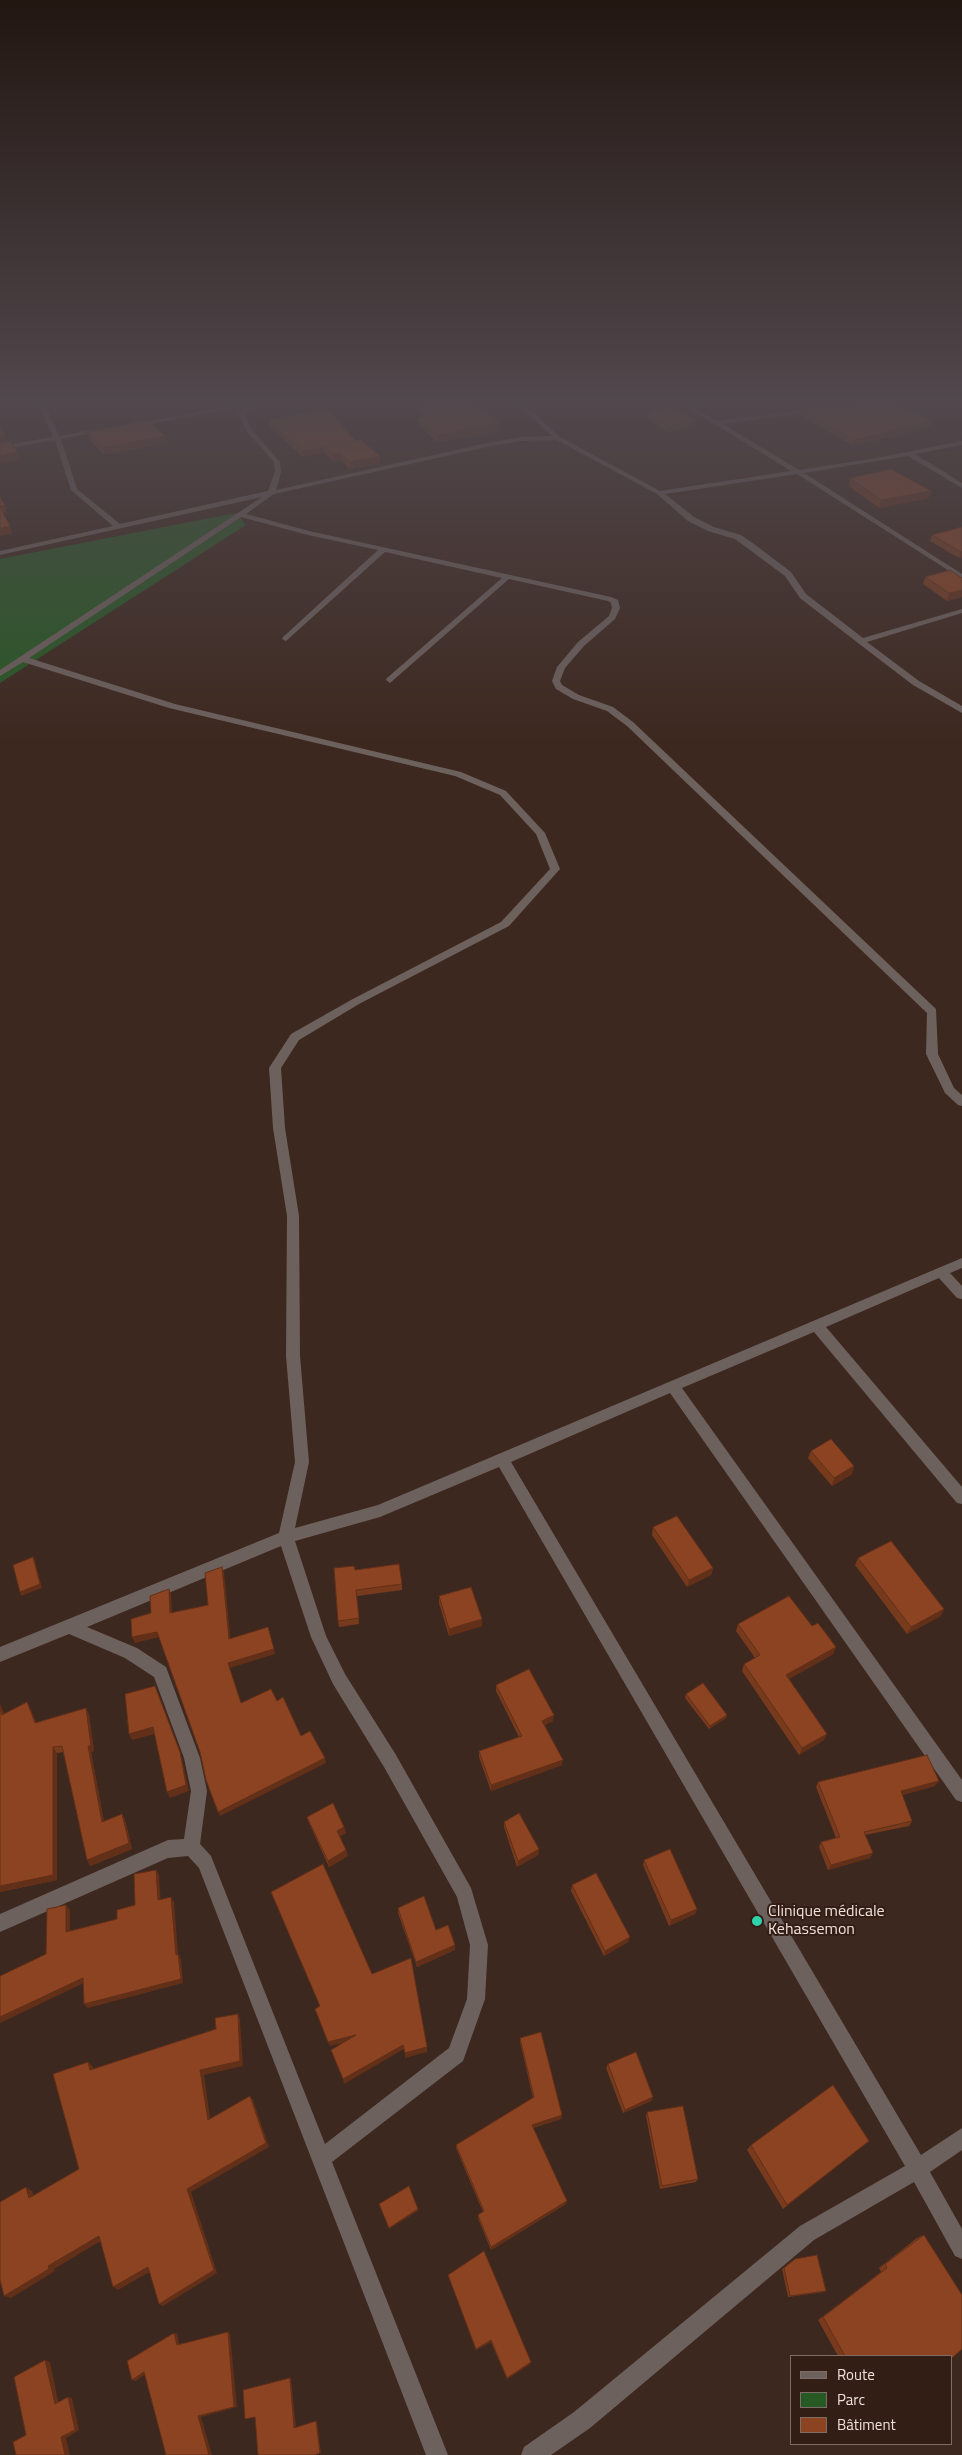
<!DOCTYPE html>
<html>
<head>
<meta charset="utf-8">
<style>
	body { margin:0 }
	#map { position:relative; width:962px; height:2455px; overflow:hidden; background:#3d281f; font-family:"Titillium Web",sans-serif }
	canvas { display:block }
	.legend { position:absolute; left:790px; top:2355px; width:162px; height:90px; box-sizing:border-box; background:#331e15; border:1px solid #7e6c64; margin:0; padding:6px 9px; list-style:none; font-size:15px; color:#efe0da }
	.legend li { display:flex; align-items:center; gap:10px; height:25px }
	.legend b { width:25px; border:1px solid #7e6c64 }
</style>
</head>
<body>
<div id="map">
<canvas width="962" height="2455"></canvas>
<ul class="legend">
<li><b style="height:6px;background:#6d615e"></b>Route</li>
<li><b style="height:14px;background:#265923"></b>Parc</li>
<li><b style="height:14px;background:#8c4322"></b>Bâtiment</li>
</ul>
</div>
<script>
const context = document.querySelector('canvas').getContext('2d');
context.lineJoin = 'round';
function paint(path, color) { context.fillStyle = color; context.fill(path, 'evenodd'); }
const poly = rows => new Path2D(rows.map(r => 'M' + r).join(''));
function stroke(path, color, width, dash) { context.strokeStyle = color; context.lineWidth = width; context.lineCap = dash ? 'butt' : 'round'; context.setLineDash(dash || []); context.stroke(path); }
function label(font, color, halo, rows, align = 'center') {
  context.font = font + ' "Titillium Web",sans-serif'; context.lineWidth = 4; context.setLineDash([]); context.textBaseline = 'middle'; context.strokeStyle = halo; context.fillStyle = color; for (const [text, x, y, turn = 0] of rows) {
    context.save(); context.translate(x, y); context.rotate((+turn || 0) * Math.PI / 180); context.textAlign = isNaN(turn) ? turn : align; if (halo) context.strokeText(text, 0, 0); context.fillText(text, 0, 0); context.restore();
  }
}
const green = poly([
	[236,513,246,525,0,683,0,559]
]);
const minor = poly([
	[37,400,43,400,59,436,103,428,106,430,61,439,77,489,120,524,268,491,275,472,274,462,247,432,238,414,246,406,133,427,130,425,259,400,273,400,255,405,244,414,253,431,280,462,281,472,276,490,492,442,522,437,552,436,513,400,520,400,524,404,564,400,528,407,560,437,660,491,791,471,675,400,683,400,717,421,819,408,817,411,723,424,799,470,876,458,962,441,962,445,915,454,962,483,962,488,908,456,804,473,962,574,962,579,797,474,665,494,694,517,714,527,741,535,754,544,791,572,806,594,863,638,962,609,962,613,867,642,919,681,962,706,962,713,913,685,858,643,800,598,785,576,735,539,708,531,688,521,657,494,557,440,522,441,492,446,274,494,246,514,309,531,611,597,618,600,620,608,615,619,584,646,565,668,560,681,562,685,579,695,613,707,633,722,936,1009,938,1054,954,1088,962,1095,962,1106,958,1105,945,1093,926,1054,927,1013,627,726,607,711,573,699,556,689,552,681,557,667,578,642,609,616,612,608,611,603,608,601,509,579,390,683,386,680,387,678,502,578,385,552,286,641,282,639,283,637,378,550,308,535,241,517,29,658,175,704,461,772,506,791,545,833,560,869,509,926,359,1004,299,1040,281,1068,285,1128,299,1216,300,1356,309,1462,295,1528,378,1505,962,1258,962,1268,950,1273,962,1286,962,1299,957,1298,939,1278,826,1327,962,1487,962,1504,957,1503,814,1332,682,1388,962,1780,962,1802,956,1800,670,1393,511,1462,921,2155,962,2128,962,2150,930,2172,962,2229,962,2259,955,2256,914,2182,814,2240,590,2428,551,2455,521,2455,524,2447,574,2412,800,2226,905,2166,499,1467,380,1517,295,1541,326,1636,345,1674,396,1755,471,1888,488,1945,485,1999,463,2061,332,2162,448,2455,426,2455,199,1868,188,1856,168,1858,0,1932,0,1914,168,1840,184,1839,191,1791,184,1758,154,1677,125,1658,69,1634,0,1662,0,1647,279,1533,295,1462,286,1356,287,1216,273,1128,269,1068,291,1034,351,1000,501,922,550,869,536,834,500,795,455,776,169,708,23,662,0,676,0,670,262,497,0,555,0,551,113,526,71,490,55,440,0,450,0,446,53,437,37,400],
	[281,1546,311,1637,333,1684,384,1767,457,1897,470,1945,467,1999,449,2048,325,2144,211,1856,200,1844,207,1791,200,1758,166,1667,137,1648,87,1627,281,1546],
	[950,400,957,400,962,403,962,408,950,400]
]);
const wall = poly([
	[406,400,480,400,480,406,500,431,437,442,419,426,418,418,425,417],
	[775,400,893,400,930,427,853,446,802,416,802,410,848,404,849,403,792,410],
	[647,411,695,420,694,427,668,432,646,418],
	[269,420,356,441,380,456,380,463,350,469,340,460,333,461,324,453,303,457,269,426],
	[87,432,166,443,104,455,89,439],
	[850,478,931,491,929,498,879,508,849,486],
	[962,527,962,558,959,558,930,541,932,535],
	[925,577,962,578,962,597,947,601,923,584],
	[811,1451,854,1466,852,1474,832,1486,808,1458],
	[653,1527,713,1568,711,1575,687,1587,652,1535],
	[858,1558,941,1616,907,1634,855,1565],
	[355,1570,402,1584,402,1590,357,1596,359,1624,339,1627,338,1621],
	[439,1596,482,1619,482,1626,449,1636,439,1603],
	[738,1624,812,1626,836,1647,833,1654,789,1679,824,1740,799,1755,742,1671,744,1664,755,1658,736,1631],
	[496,1685,553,1721,545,1725,562,1765,491,1791,479,1757,479,1751,519,1737,496,1691],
	[686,1694,727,1715,726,1718,709,1729,685,1698],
	[27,1702,30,1708,36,1723,86,1708,89,1715,94,1751,91,1752,104,1822,122,1814,125,1820,132,1849,90,1866,64,1752,57,1753,57,1880,0,1892,0,1704,4,1714],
	[818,1782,935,1786,902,1795,912,1821,909,1826,865,1835,870,1858,828,1870,819,1847,821,1842,836,1838,816,1787],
	[307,1817,344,1827,346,1833,340,1836,346,1850,348,1856,329,1867,309,1823],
	[504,1822,539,1849,538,1855,517,1867,504,1827],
	[644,1860,697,1909,695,1914,669,1926,643,1865],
	[572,1885,628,1942,604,1956,571,1891],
	[398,1908,436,1930,455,1945,455,1950,417,1967,398,1913],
	[520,2038,562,2115,561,2119,533,2128,566,2204,491,2250,478,2218,478,2215,483,2212,456,2148,456,2145,533,2098,520,2042],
	[608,2064,651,2101,623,2113,606,2068],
	[647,2112,698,2179,696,2182,660,2189,646,2116],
	[869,2141,783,2209,747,2150,751,2145],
	[924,2235,951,2356,838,2356,818,2320,881,2272,879,2268,917,2238],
	[795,2259,826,2291,824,2292,788,2297,782,2269],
	[448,2275,530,2364,507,2379,491,2342,476,2350]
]);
const shadedWall = poly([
	[472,400,480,400,480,406],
	[827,400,849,400,849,403,792,410,793,404],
	[695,420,694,427,668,432,668,426],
	[932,421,930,427,853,446,854,440],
	[500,423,500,431,437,442,437,435],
	[5,435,7,443,0,444,0,436],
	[165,436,166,443,104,455,102,448],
	[324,447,324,453,303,457,302,451],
	[18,452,20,460,0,464,0,456],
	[340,453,340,460,333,461,333,455],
	[380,456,380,463,350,469,350,462],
	[931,491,929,498,879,508,881,500],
	[5,505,7,513,1,514,0,506],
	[10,526,12,534,0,536,0,528],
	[962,551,962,558,959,558,961,552],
	[962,590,962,597,947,601,949,593],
	[854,1466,852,1474,832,1486,834,1478],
	[33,1557,35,1561,42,1588,21,1596,20,1592],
	[222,1567,224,1572,231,1645,229,1639],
	[713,1568,711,1575,687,1587,689,1580],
	[169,1589,171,1594,172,1619,170,1613],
	[944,1609,941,1616,907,1634,911,1627],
	[482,1619,482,1626,449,1636,449,1629],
	[157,1632,159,1637,135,1643,132,1637],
	[836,1647,833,1654,784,1682,786,1675],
	[274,1649,275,1654,230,1668,228,1663],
	[155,1686,182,1759,189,1791,170,1798,167,1792],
	[27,1702,30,1708,39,1729,35,1723],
	[0,1704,6,1721,2,1715,0,1708],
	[86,1708,89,1715,94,1751,91,1752,105,1828,102,1822,88,1746],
	[554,1715,553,1721,542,1727,542,1721],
	[727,1715,726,1718,709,1729,710,1726],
	[153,1727,155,1734,132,1740,129,1734],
	[827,1734,824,1740,799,1755,802,1748],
	[53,1747,57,1753,57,1880,0,1892,0,1886],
	[325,1758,326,1763,220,1816,218,1812],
	[563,1760,562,1765,491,1791,491,1785],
	[939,1781,935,1786,898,1796,901,1791],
	[122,1814,125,1820,132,1849,90,1866,87,1860],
	[344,1827,346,1833,338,1837,337,1831],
	[539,1849,538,1855,517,1867,518,1861],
	[346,1850,348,1856,329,1867,328,1861],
	[873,1853,870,1858,828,1870,831,1865],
	[156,1870,159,1875,161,1905,158,1900],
	[171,1897,174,1902,178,1954,181,1959,183,1983,88,2008,84,2004,176,1955],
	[66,1905,70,1910,70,1936,66,1932],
	[697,1909,695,1914,669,1926,671,1920],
	[630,1937,628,1942,604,1956,605,1951],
	[455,1945,455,1950,417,1967,416,1962],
	[83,1978,86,1982,0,2023,0,2017],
	[238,2014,240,2019,243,2066,204,2075,211,2124,208,2120,200,2070],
	[356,2035,357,2040,330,2046,328,2042],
	[403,2045,404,2049,344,2084,343,2079],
	[427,2047,427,2052,405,2058,405,2053],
	[88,2062,93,2067,95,2075,90,2070],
	[250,2096,253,2100,269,2147,191,2192,217,2273,163,2306,159,2304,187,2189],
	[653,2097,651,2101,623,2113,625,2110],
	[562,2115,561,2119,531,2128,532,2125],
	[26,2187,32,2191,35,2201,29,2198],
	[567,2201,566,2204,491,2250,491,2247],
	[418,2209,418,2211,389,2229,389,2228],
	[99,2236,104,2239,54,2269,55,2271,11,2298,4,2296,48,2266],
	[148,2267,153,2270,118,2290,113,2287],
	[228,2332,230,2334,237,2407,201,2417,212,2455,209,2455,198,2416],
	[174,2333,177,2334,180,2347,177,2345],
	[491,2340,491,2342,476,2350,476,2349],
	[45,2360,50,2362,59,2405,55,2404],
	[531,2362,530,2364,507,2379,507,2378],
	[144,2372,147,2373,136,2381,132,2380],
	[290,2378,291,2379,296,2428,294,2428],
	[68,2397,72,2398,79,2430,66,2438,70,2455,65,2455,61,2437],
	[316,2421,317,2422,321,2453,314,2455]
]);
const building = poly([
	[414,400,473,400,500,423,437,435,418,418,433,416,414,400],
	[786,400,827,400,793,404,786,400],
	[852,400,893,400,932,421,854,440,802,410,848,404,852,400],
	[673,406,695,420,668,426,647,411,673,406],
	[327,408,356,441,361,440,380,456,350,462,340,453,333,455,324,447,302,451,269,420,327,408],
	[148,420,165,436,102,448,87,432,148,420],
	[0,428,5,435,0,436,0,428],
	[10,441,18,452,0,456,0,443,10,441],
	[891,469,931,491,881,500,850,478,891,469],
	[0,497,5,505,0,506,0,497],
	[0,507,10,526,0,528,0,507],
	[962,527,962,551,961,552,932,535,962,527],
	[950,570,962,578,962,590,949,593,925,577,950,570],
	[831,1439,854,1466,834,1478,811,1451,831,1439],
	[677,1516,713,1568,689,1580,653,1527,677,1516],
	[891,1541,944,1609,911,1627,858,1558,891,1541],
	[33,1557,40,1584,20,1592,13,1565,33,1557],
	[399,1564,402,1584,356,1590,359,1618,338,1621,334,1568,354,1566,355,1570,399,1564],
	[222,1567,229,1639,268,1627,274,1649,228,1663,241,1703,271,1689,277,1701,283,1697,301,1736,310,1731,325,1758,218,1812,206,1780,200,1752,157,1632,132,1637,131,1619,151,1613,150,1596,169,1589,170,1613,208,1605,205,1573,222,1567],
	[471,1587,482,1619,449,1629,439,1596,471,1587],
	[789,1596,812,1626,818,1623,836,1647,786,1675,827,1734,802,1748,744,1664,760,1655,738,1624,789,1596],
	[529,1669,554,1715,542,1721,563,1760,491,1785,479,1751,522,1736,496,1685,529,1669],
	[703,1683,727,1715,710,1726,686,1694,703,1683],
	[155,1686,180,1752,186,1785,167,1792,153,1727,129,1734,125,1694,155,1686],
	[27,1702,35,1723,86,1708,91,1746,88,1746,102,1822,122,1814,129,1843,87,1860,62,1746,53,1747,53,1875,0,1886,0,1708,2,1715,27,1702],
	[927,1755,939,1781,901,1791,912,1821,864,1832,873,1853,831,1865,821,1842,840,1837,818,1782,927,1755],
	[333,1803,344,1827,337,1831,346,1850,328,1861,307,1817,333,1803],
	[519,1813,539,1849,518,1861,504,1822,519,1813],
	[670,1849,697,1909,671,1920,644,1860,670,1849],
	[323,1864,372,1974,411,1958,427,2047,405,2053,403,2045,343,2079,331,2050,356,2035,328,2042,315,2009,320,2006,271,1892,323,1864],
	[156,1870,158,1900,171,1897,176,1955,178,1954,181,1979,84,2004,83,1978,0,2017,0,1976,46,1954,47,1909,66,1905,66,1932,117,1919,117,1910,135,1905,134,1874,156,1870],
	[596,1873,630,1937,605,1951,572,1885,596,1873],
	[424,1896,436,1930,448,1925,455,1945,416,1962,398,1908,424,1896],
	[238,2014,240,2061,200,2070,208,2120,250,2096,266,2143,187,2189,214,2270,159,2304,148,2267,113,2287,99,2236,48,2266,49,2269,4,2296,0,2280,0,2202,26,2187,29,2198,79,2169,53,2074,88,2062,90,2070,216,2029,215,2018,238,2014],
	[541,2032,562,2115,532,2125,567,2201,491,2247,478,2215,484,2211,456,2145,534,2097,520,2038,541,2032],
	[636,2052,653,2097,625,2110,608,2064,636,2052],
	[833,2085,869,2141,787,2205,751,2145,833,2085],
	[683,2106,698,2179,662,2186,647,2112,683,2106],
	[409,2186,418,2209,389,2228,379,2204,409,2186],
	[924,2235,962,2295,962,2349,951,2359,951,2356,845,2356,823,2317,887,2268,885,2264,924,2235],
	[484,2251,531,2362,507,2378,491,2340,476,2349,448,2275,484,2251],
	[817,2255,826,2291,790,2296,784,2268,795,2259,817,2255],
	[228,2332,234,2407,198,2416,209,2455,166,2455,144,2372,132,2380,127,2361,174,2333,177,2345,228,2332],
	[45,2360,55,2404,68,2397,75,2430,61,2437,65,2455,16,2455,13,2442,26,2435,14,2377,45,2360],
	[290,2378,294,2428,316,2421,320,2453,314,2455,258,2455,255,2417,245,2419,243,2390,290,2378]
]);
const markers = [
	[757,1921,6,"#2dd4ab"]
];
const nearPoinames = [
	["Clinique médicale",768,1912],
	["Kehassemon",768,1930]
];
paint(green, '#265923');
paint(minor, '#6d615e');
paint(wall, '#783a1d');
paint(shadedWall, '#622f18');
paint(building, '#8c4322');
stroke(building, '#622f18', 1);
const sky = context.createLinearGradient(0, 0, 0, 744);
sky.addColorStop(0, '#221611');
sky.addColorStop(0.54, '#51484d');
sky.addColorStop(1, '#51484d00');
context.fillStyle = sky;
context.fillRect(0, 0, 962, 744);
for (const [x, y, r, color] of markers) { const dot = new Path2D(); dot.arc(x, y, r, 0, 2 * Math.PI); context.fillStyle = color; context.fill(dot); stroke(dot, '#331e15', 2); }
label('16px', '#efe0da', '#331e15', nearPoinames, 'left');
</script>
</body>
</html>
